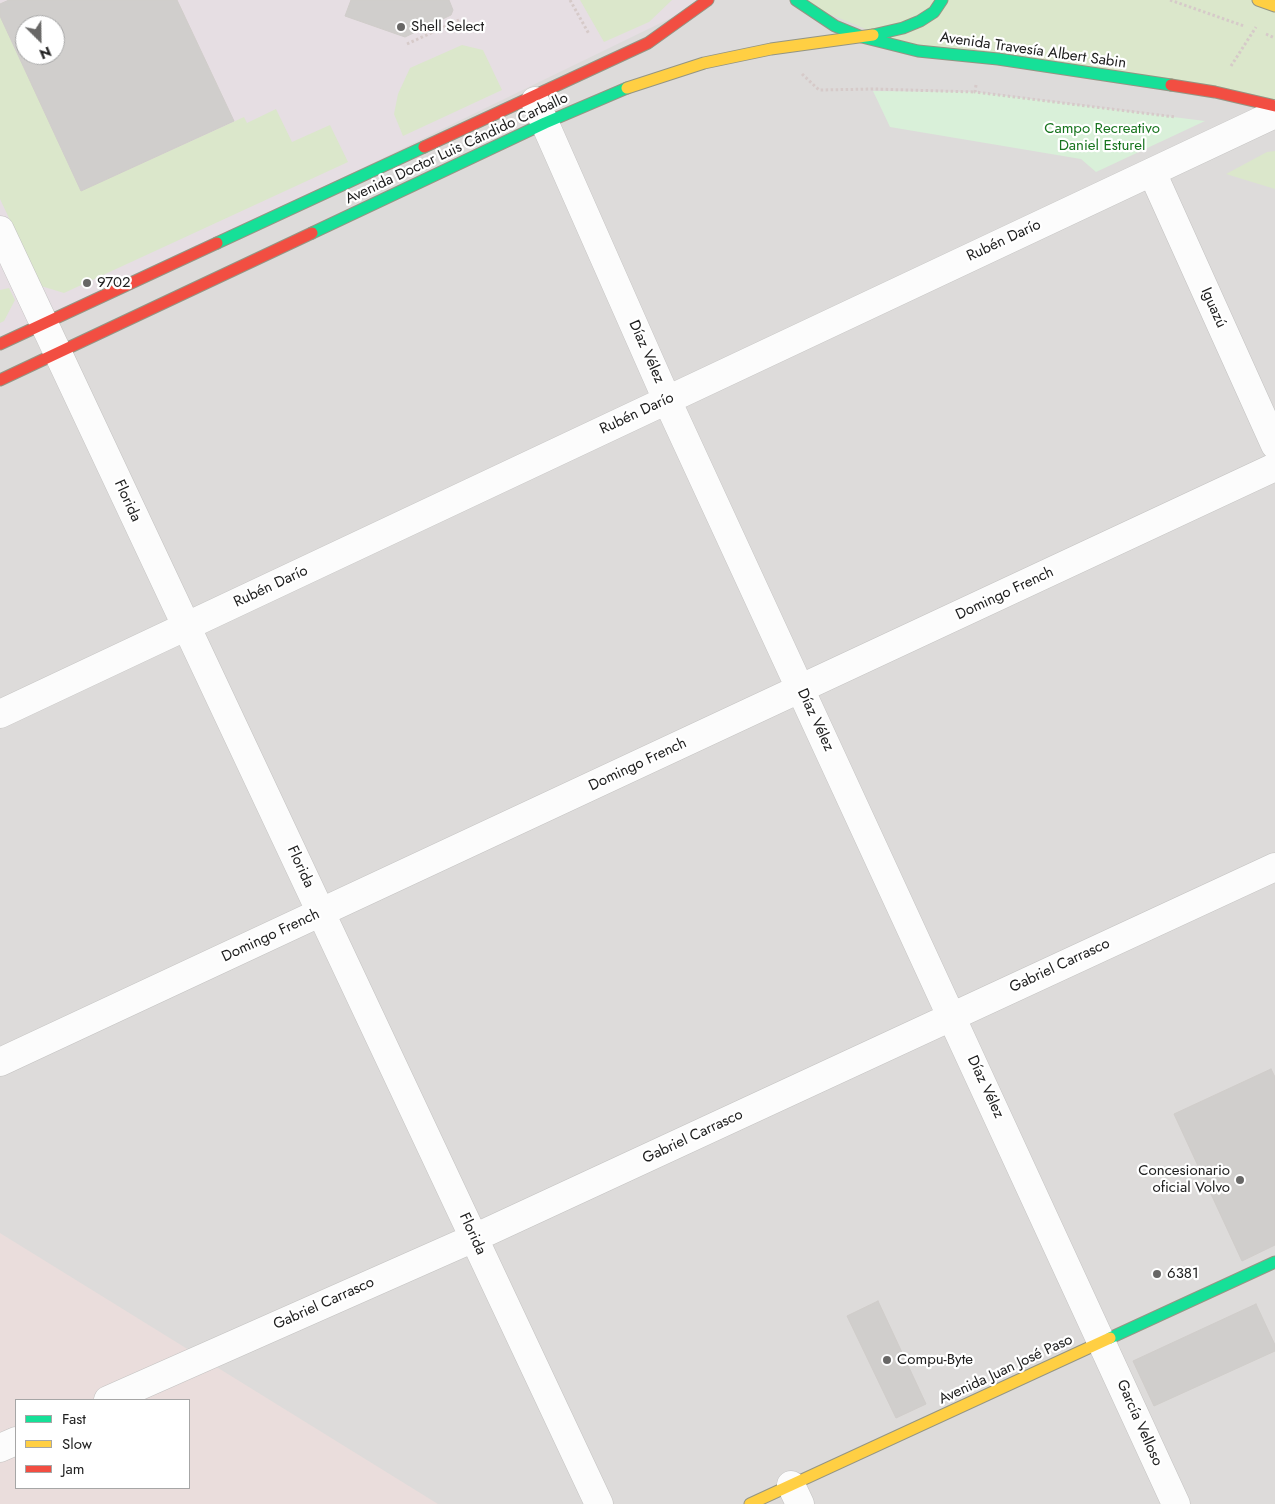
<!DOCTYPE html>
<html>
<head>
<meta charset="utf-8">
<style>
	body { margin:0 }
	#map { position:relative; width:1275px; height:1504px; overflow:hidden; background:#edebe9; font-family:Jost,sans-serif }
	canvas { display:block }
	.legend { position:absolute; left:15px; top:1399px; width:175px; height:90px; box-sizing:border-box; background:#fff; border:1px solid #a6a6a6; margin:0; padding:6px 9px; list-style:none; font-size:15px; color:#202020 }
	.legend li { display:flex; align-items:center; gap:10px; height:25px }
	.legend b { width:25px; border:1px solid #a6a6a6 }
	.north { position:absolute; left:15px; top:15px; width:50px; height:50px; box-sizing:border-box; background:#fff; border:1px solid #a6a6a6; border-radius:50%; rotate:157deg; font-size:14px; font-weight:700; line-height:20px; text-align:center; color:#202020 }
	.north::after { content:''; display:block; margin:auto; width:18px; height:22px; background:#686766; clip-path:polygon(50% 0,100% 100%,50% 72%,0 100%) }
</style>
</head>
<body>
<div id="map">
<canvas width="1275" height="1504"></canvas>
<ul class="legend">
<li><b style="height:6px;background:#16e098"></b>Fast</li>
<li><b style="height:6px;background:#ffcf43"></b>Slow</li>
<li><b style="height:6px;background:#f24e42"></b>Jam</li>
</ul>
<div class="north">N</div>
</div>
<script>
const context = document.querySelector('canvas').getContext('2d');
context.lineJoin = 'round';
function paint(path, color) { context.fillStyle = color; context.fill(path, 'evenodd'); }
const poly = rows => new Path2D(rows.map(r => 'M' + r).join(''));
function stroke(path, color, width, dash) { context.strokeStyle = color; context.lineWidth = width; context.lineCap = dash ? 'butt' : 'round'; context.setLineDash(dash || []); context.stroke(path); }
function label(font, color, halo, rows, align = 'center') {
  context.font = font + ' Jost,sans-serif'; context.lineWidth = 4.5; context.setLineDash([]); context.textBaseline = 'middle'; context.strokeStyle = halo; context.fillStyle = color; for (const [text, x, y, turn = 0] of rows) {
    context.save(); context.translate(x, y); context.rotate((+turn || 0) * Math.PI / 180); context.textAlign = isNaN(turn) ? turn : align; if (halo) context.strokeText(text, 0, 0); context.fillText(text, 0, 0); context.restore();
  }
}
const residential = poly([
	[0,0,1275,0,1275,1504,0,1504],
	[25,25,55,25,55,55,25,55],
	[16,1400,189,1400,189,1488,16,1488]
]);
const commercial = poly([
	[0,1233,438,1504,0,1504],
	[16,1400,189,1400,189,1488,16,1488]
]);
const industrial = poly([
	[0,0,708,0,0,344],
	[25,25,55,25,55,55,25,55]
]);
const grass = poly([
	[580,0,672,0,649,22,604,42],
	[796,0,1258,0,1275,6,1275,106,918,51],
	[0,16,81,191,244,117,247,123,276,109,292,142,330,125,348,162,64,293,41,286,0,199],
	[462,45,483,50,502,90,403,136,394,114,398,94,410,68],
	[1275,151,1275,189,1226,174,1267,152],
	[9,288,15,300,4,321,0,323,0,290]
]);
const park = poly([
	[873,91,975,92,1205,121,1096,172,1081,159,890,127]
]);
const building = poly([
	[9,0,177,0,234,121,81,191,0,16,0,4,9,0],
	[25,25,55,25,55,55,25,55,25,25],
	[351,0,449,0,453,10,451,15,405,37,345,16,351,0],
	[1271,1069,1275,1077,1275,1245,1242,1261,1174,1114,1271,1069],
	[878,1301,926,1404,896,1418,847,1316,878,1301],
	[1256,1304,1275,1345,1275,1351,1154,1406,1133,1361,1256,1304]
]);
const path = poly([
	[570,0,589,34],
	[1170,0,1244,26],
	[1266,34,1275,38],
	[407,44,459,20],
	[1231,66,1256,27],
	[802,74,819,90,874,89,975,92],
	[976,85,975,92,1175,117]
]);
const street = poly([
	[535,101,667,400,1176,1504],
	[1152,172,1275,445],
	[0,230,599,1504],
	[0,714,1275,114],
	[0,1062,1275,467],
	[108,1400,474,1238,1275,867],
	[0,1448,16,1441],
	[791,1485,800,1504]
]);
const fast = poly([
	[796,0,835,26,862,37,918,51,998,59,1171,85],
	[873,35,903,28,920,21,934,12,942,0],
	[312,233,545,123,627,88],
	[217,243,424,147],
	[1110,1338,1275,1262]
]);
const slow = poly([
	[1258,0,1275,6],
	[627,88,704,63,771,49,873,35],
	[750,1504,1110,1338]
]);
const jam = poly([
	[1171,85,1215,92,1275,106],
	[424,147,648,43,708,0],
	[0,344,217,243],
	[0,380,312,233]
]);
const markers = [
	[401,27,5,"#686766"],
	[87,283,5,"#686766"],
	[1240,1180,5,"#686766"],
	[1157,1274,5,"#686766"],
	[887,1360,5,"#686766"]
];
const poiNames = [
	["Shell Select",411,27],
	["9702",97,283],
	["Concesionario",1230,1171,"right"],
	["oficial Volvo",1230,1188,"right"],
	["6381",1167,1274],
	["Compu-Byte",897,1360]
];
const streetNames = [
	["Avenida Travesía Albert Sabin",1033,51,8],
	["Avenida Doctor Luis Cándido Carballo",457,149,-25],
	["Rubén Darío",1004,241,-25],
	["Iguazú",1213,308,66],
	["Díaz Vélez",646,352,66],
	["Rubén Darío",637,414,-25],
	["Florida",127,501,65],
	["Rubén Darío",271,587,-25],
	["Domingo French",1005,594,-25],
	["Díaz Vélez",815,720,65],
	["Domingo French",638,765,-25],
	["Florida",300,867,65],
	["Domingo French",271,936,-25],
	["Gabriel Carrasco",1060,966,-25],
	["Díaz Vélez",985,1087,65],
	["Gabriel Carrasco",693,1137,-25],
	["Florida",472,1234,65],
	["Gabriel Carrasco",324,1304,-24],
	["Avenida Juan José Paso",1006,1370,-25],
	["García Velloso",1139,1423,66]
];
const parkNames = [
	["Campo Recreativo",1102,129],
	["Daniel Esturel",1102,146]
];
paint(residential, '#dddbda');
paint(commercial, '#eadddc');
paint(industrial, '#e6dee3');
paint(grass, '#dbe7cb');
paint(park, '#d9f0d9');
paint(building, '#d0cecc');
stroke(building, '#d0cdca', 1);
stroke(street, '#c3c2c1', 29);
stroke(fast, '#949583', 13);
stroke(slow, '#949583', 13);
stroke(jam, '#949583', 13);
stroke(path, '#d6cac9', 3, [2.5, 2.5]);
stroke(street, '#fcfcfc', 28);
stroke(fast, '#16e098', 11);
stroke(slow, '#ffcf43', 11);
stroke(jam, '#f24e42', 11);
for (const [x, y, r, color] of markers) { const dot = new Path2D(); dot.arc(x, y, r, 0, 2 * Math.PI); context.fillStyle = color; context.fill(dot); stroke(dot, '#fff', 2); }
label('15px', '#202020', '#fff', poiNames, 'left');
label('15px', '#202020', '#fff', streetNames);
label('15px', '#17741e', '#fff', parkNames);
</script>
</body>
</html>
